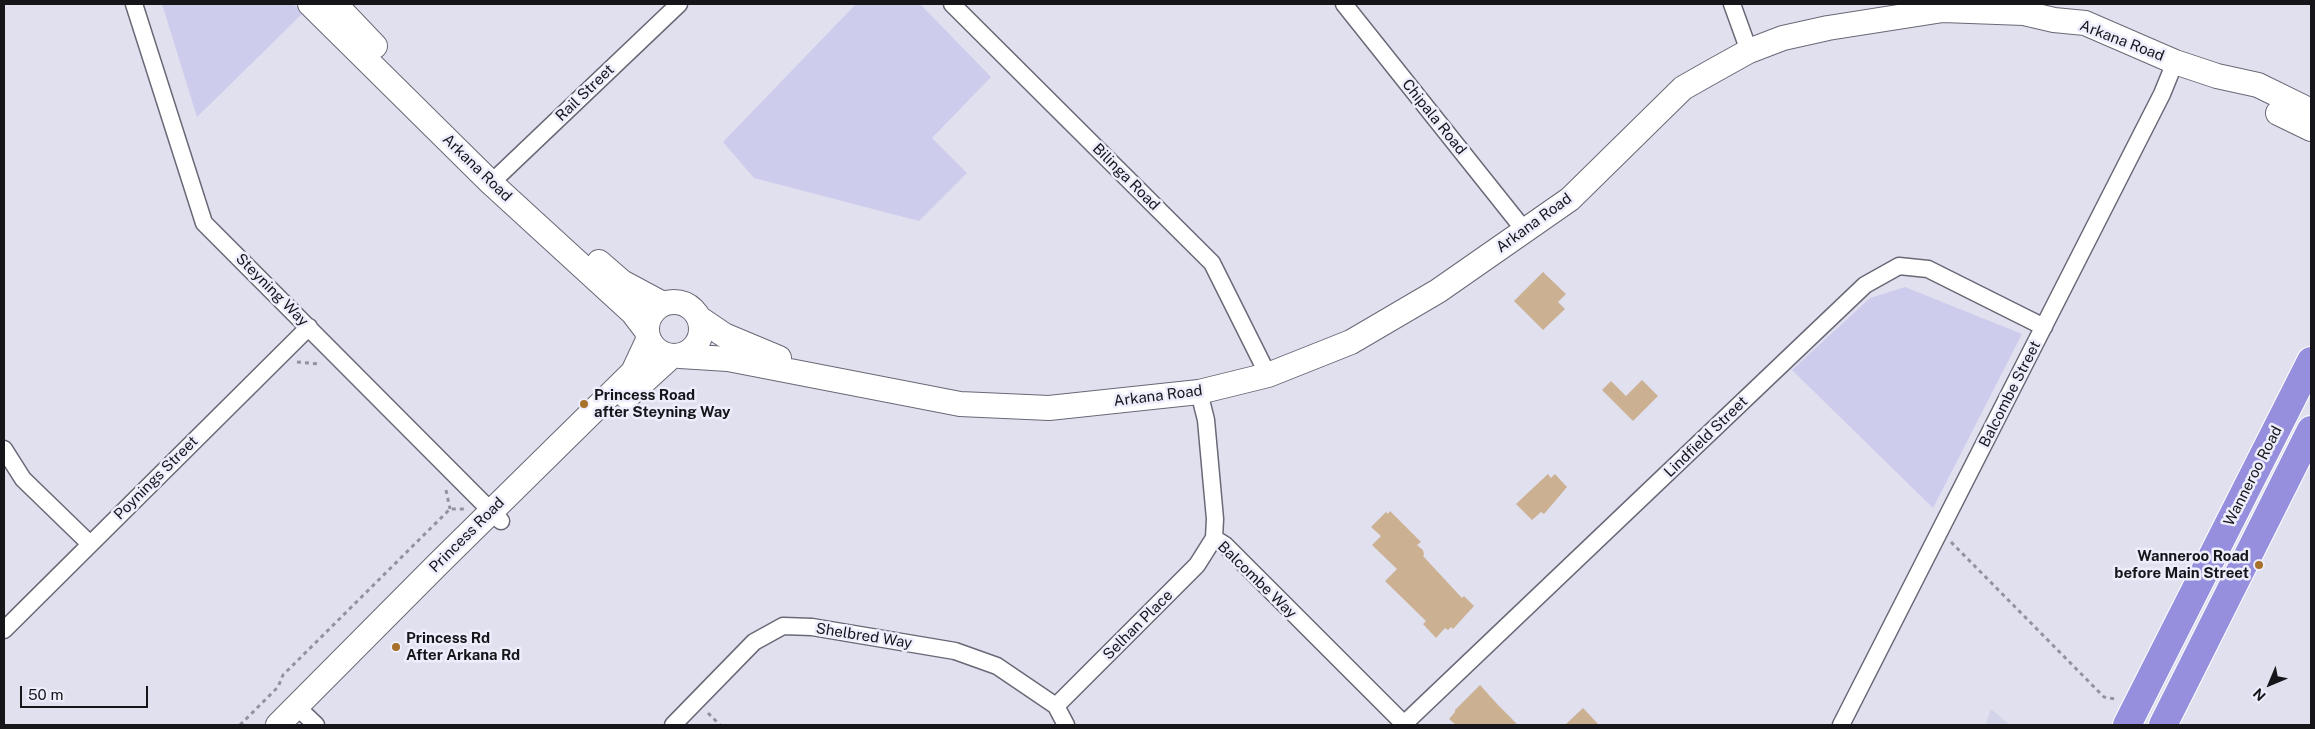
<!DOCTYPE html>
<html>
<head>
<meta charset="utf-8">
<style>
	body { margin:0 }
	#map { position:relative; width:2315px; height:729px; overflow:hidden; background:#e0e0ef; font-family:"Public Sans",sans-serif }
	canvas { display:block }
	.frame { position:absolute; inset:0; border:5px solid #15151a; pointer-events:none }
	.north { position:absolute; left:2245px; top:659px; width:50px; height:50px; -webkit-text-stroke:4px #ededfc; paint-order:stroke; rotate:225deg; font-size:14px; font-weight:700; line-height:20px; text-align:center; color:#15151a }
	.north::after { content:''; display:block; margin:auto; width:18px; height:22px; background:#15151a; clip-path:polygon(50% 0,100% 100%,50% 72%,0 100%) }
	.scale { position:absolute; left:20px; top:686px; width:128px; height:22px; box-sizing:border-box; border:2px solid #15151a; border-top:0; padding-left:6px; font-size:15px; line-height:18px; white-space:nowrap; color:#15151a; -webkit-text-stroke:4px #ededfc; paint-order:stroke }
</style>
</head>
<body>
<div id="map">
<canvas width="2315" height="729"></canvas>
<div class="frame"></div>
<div class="north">N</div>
<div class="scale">50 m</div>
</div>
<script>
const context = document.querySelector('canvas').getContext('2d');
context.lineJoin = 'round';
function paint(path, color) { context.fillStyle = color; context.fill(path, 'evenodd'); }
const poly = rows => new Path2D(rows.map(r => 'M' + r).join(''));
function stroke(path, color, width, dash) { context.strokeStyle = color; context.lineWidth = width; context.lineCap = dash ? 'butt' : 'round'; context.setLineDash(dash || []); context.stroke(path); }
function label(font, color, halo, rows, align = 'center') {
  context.font = font + ' "Public Sans",sans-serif'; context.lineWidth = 5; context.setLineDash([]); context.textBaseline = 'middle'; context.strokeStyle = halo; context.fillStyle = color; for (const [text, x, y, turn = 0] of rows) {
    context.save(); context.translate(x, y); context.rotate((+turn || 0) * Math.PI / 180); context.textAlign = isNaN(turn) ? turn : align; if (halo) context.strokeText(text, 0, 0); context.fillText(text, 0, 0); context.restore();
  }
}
const built = poly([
	[1991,709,2010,725,1985,725]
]);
const green = poly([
	[162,4,293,4,303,13,197,117],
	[856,4,920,4,991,77,932,138,967,173,919,221,754,178,723,142],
	[1905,287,2022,334,1933,508,1792,370,1870,298]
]);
const building = poly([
	[1543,272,1566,294,1558,302,1565,309,1543,330,1514,301],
	[1642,380,1658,396,1633,421,1602,390,1611,381,1626,396],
	[1548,474,1551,478,1555,474,1567,487,1544,514,1541,512,1532,520,1516,504],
	[1390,511,1421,542,1417,545,1423,550,1424,555,1423,556,1462,598,1464,596,1474,606,1453,629,1451,627,1448,630,1445,628,1436,638,1423,624,1426,621,1385,581,1397,569,1372,545,1381,536,1371,527,1386,512,1388,514],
	[1480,685,1498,705,1518,725,1456,725,1449,719,1455,712,1455,710],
	[1583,708,1599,725,1565,725]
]);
const path = poly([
	[297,362,320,364],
	[446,490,450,509],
	[1951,542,2104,697,2115,699],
	[708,713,720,725],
	[240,725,278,687,283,675,450,509,464,509]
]);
const street = poly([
	[134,4,204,223,501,521],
	[952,4,1212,263,1268,375],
	[1344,4,1525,231],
	[1732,4,1749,51],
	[491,183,679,4],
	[1199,392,1206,420,1215,519,1214,538,1225,545,1405,725],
	[4,449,23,479,90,544],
	[4,630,309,327],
	[1056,706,1197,565,1214,538],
	[297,707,316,725],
	[1404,724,1865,285,1899,266,1928,269,2044,327],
	[673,725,754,642,783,626,812,627,955,651,997,666,1056,706,1066,725],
	[1841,725,2162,94,2175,62]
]);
const secondary = poly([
	[310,4,491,183,633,313,646,330],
	[335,4,375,46],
	[2278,113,2311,129],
	[599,262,622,282,663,304],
	'647 329a27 27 0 1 1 54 0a27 27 0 1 1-54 0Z',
	[699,318,724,335,779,358],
	[680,356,728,359,960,404,1049,408,1199,392,1268,375,1351,342,1438,291,1570,199,1683,88,1713,71,1749,51,1783,38,1828,28,1943,10,2024,13,2054,20,2085,23,2175,62,2217,76,2258,85,2311,111],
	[627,397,672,356],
	[278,725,438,564,633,372,648,340]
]);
const highway = poly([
	[2127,725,2311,361],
	[2163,725,2311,430]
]);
const markers = [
	[584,404,5,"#a7702b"],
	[2259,565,5,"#a7702b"],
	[396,647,5,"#a7702b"]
];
const streetNames = [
	["Arkana Road",2122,41,21],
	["Rail Street",585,93,-44],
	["Chipala Road",1434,117,51],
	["Arkana Road",477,168,44],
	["Bilinga Road",1126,177,45],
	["Arkana Road",1534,223,-36],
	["Steyning Way",272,290,45],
	["Balcombe Street",2010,394,-63],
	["Arkana Road",1158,396,-7],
	["Lindfield Street",1706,437,-44],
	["Wanneroo Road",2253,476,-63],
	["Poynings Street",156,478,-45],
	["Princess Road",467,535,-45],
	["Balcombe Way",1257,580,44],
	["Selhan Place",1138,625,-45],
	["Shelbred Way",864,636,9]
];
const poiNames = [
	["Princess Road",594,395],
	["after Steyning Way",594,412],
	["Wanneroo Road",2249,556,"right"],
	["before Main Street",2249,573,"right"],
	["Princess Rd",406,638],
	["After Arkana Rd",406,655]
];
paint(built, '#d3d3e9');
paint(green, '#cdcced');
paint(building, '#ccb092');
stroke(street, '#696876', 19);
stroke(secondary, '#696876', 26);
stroke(highway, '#fff', 30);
stroke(path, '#93939e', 3, [4, 4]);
stroke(street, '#fff', 16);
stroke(secondary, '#fff', 24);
stroke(highway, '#958fde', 28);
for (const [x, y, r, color] of markers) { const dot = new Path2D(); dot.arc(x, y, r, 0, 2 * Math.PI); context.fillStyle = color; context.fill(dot); stroke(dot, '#ededfc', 2); }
label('15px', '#15151a', '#ededfc', streetNames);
label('bold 15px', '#15151a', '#ededfc', poiNames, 'left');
</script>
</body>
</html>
